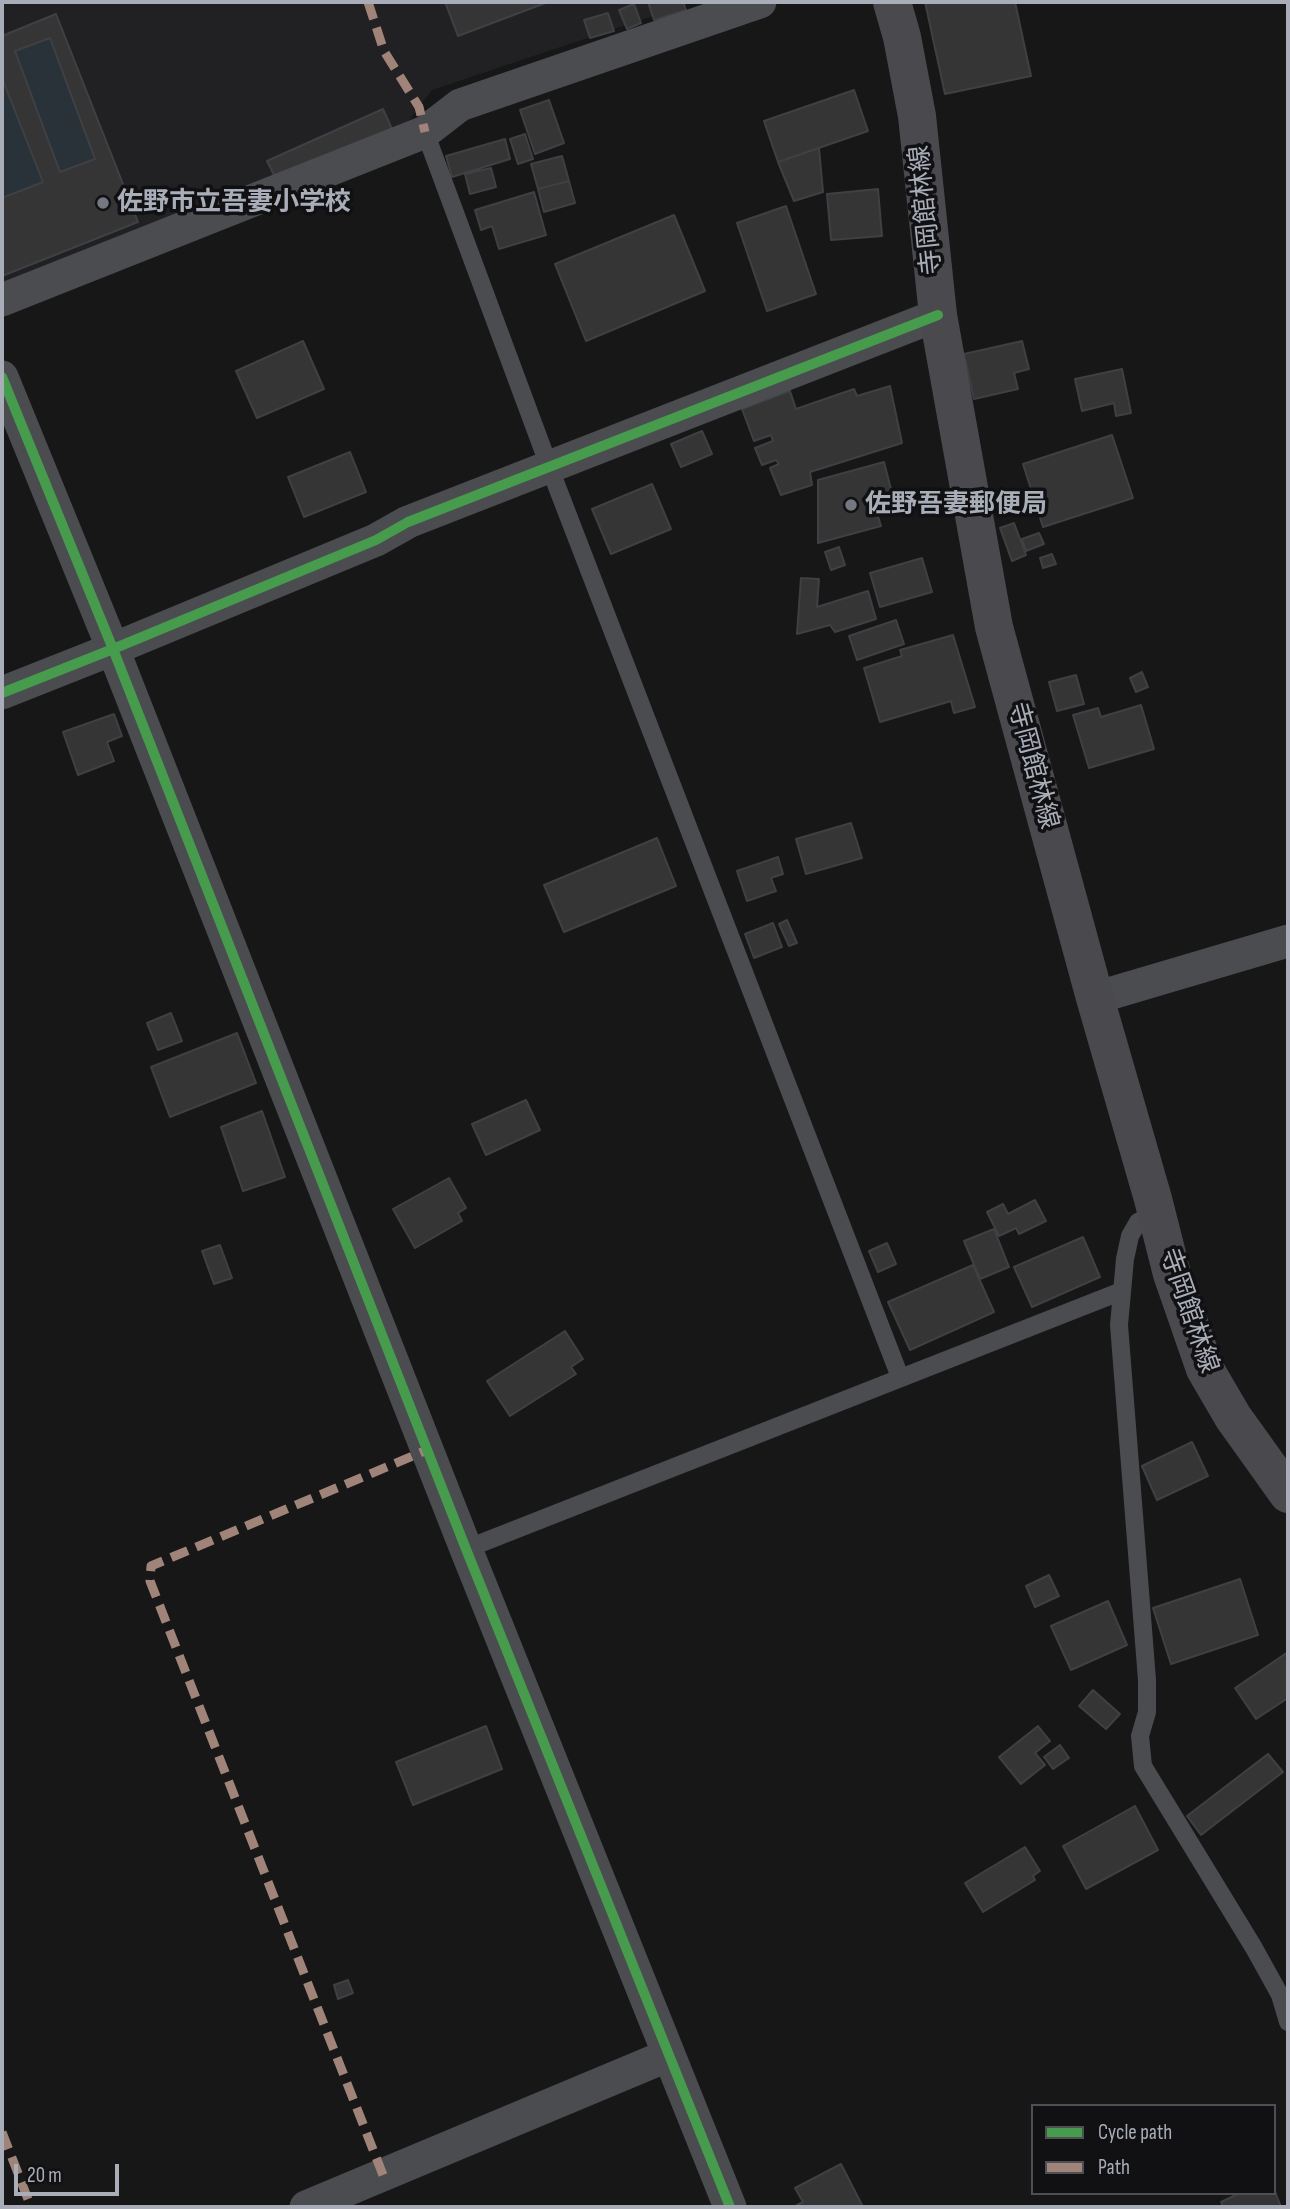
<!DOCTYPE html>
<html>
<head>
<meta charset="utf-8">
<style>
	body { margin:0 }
	#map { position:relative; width:1290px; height:2209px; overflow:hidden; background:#171717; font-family:"Sofia Sans Condensed",sans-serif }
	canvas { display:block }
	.frame { position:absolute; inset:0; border:4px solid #a8adb8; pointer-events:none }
	.legend { position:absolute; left:1031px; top:2104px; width:245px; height:91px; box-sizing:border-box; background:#111113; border:2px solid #4d4f55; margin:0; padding:9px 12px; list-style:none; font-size:21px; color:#a8adb8 }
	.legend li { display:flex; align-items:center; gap:14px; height:35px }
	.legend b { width:35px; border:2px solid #4d4f55 }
	.scale { position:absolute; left:14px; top:2164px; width:105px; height:32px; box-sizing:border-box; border:4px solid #a8adb8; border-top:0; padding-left:9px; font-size:21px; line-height:24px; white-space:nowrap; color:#a8adb8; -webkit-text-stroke:5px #111113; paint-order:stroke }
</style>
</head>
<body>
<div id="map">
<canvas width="1290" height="2209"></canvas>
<div class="frame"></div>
<ul class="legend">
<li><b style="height:9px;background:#469c4c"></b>Cycle path</li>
<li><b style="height:9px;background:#a18479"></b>Path</li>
</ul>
<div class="scale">20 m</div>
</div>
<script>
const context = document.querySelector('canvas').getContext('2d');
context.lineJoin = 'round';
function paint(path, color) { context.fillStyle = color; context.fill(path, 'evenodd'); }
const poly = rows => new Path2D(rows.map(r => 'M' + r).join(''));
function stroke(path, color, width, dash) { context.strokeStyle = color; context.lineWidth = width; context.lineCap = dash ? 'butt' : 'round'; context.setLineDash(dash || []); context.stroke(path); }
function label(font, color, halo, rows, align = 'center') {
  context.font = font + ' "Sofia Sans Condensed","Noto Sans JP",sans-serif'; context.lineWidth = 7; context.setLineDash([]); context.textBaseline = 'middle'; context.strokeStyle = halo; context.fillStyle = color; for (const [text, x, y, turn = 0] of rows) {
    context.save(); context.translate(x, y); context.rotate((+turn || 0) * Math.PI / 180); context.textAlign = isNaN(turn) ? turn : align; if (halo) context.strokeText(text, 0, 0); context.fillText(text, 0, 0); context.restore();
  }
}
const built = poly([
	[2,2,695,2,432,90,408,122,2,285]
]);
const water = poly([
	[50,38,95,159,60,172,15,51],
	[2,78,43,182,2,198]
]);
const building = poly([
	[445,2,548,2,458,36,445,2],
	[648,2,683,2,686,10,654,20,648,2],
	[925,2,1015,2,1031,76,945,94,925,2],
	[634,4,641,23,627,29,619,10,634,4],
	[608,13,614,31,590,38,584,20,608,13],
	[56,14,138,222,2,276,2,198,43,182,2,78,2,36,56,14],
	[50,38,95,159,60,172,15,51,50,38],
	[854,90,868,131,778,162,764,121,854,90],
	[549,100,564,143,535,154,520,110,549,100],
	[383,109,392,129,277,181,267,161,383,109],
	[525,134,533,159,518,164,510,139,525,134],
	[505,139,510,159,452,177,446,156,505,139],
	[819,148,823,192,794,201,778,162,819,148],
	[562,156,569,181,538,189,531,164,562,156],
	[491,168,496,187,470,194,465,174,491,168],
	[569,181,575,203,544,212,538,189,569,181],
	[878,189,882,236,831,240,827,194,878,189],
	[534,192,546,235,499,249,492,226,481,230,475,210,534,192],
	[786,206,816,294,767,311,737,223,786,206],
	[674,215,705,291,586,341,555,264,674,215],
	[303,341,324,389,257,418,236,371,303,341],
	[1022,341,1029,369,1014,373,1018,389,974,399,964,354,1022,341],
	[1122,369,1131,413,1116,416,1114,403,1082,411,1075,379,1122,369],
	[890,386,902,443,810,472,812,485,781,495,770,468,779,464,776,460,762,465,755,448,773,441,771,435,754,441,742,409,790,391,796,409,854,389,857,396,890,386],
	[702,431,712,454,681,467,671,444,702,431],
	[1112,435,1133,498,1043,527,1023,464,1112,435],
	[350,452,366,492,304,517,288,477,350,452],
	[884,462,894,501,875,507,881,526,818,543,818,480,884,462],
	[652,484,671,529,611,554,592,509,652,484],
	[1014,523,1026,555,1012,561,1000,528,1014,523],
	[1039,533,1044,544,1026,551,1022,539,1039,533],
	[839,547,845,565,831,570,825,552,839,547],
	[1052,554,1056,564,1043,568,1040,558,1052,554],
	[922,558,932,592,880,607,870,573,922,558],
	[801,578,819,579,817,607,868,591,876,619,835,632,830,625,797,634,801,578],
	[896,620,904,644,857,660,849,636,896,620],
	[953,635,975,707,954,713,951,701,880,722,864,668,902,656,900,650,953,635],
	[1142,672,1148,687,1136,692,1130,678,1142,672],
	[1076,675,1084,704,1057,711,1049,682,1076,675],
	[1141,705,1154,749,1089,768,1073,715,1098,708,1101,717,1141,705],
	[114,714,122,736,107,742,114,761,78,775,63,732,114,714],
	[851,823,862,858,806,874,796,839,851,823],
	[657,838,676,886,564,932,544,885,657,838],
	[778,857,783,874,771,878,776,891,747,901,737,871,778,857],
	[787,920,797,943,789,946,779,924,787,920],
	[773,923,782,947,754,958,745,934,773,923],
	[171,1013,182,1041,158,1050,147,1023,171,1013],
	[237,1033,256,1083,170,1117,151,1067,237,1033],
	[526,1100,540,1130,486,1155,472,1124,526,1100],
	[262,1111,285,1177,243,1191,221,1127,262,1111],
	[449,1178,466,1208,458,1213,462,1221,415,1248,393,1209,449,1178],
	[1035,1200,1046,1221,1019,1234,1016,1228,999,1236,987,1212,1003,1204,1008,1214,1035,1200],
	[994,1229,1009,1267,980,1279,964,1241,994,1229],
	[1083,1237,1100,1277,1032,1307,1014,1267,1083,1237],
	[887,1243,896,1264,878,1272,869,1251,887,1243],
	[220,1245,232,1278,214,1284,202,1251,220,1245],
	[973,1265,994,1312,910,1350,888,1302,973,1265],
	[565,1331,583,1359,571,1367,576,1374,510,1416,487,1381,565,1331],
	[1192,1442,1208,1476,1157,1500,1142,1466,1192,1442],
	[1049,1575,1059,1596,1035,1607,1026,1586,1049,1575],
	[1240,1579,1258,1635,1171,1664,1153,1608,1240,1579],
	[1108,1601,1127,1645,1071,1670,1051,1626,1108,1601],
	[1288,1652,1288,1698,1256,1719,1235,1688,1288,1652],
	[1093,1690,1120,1714,1106,1729,1079,1706,1093,1690],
	[486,1726,502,1769,413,1805,396,1762,486,1726],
	[1038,1726,1050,1741,1035,1753,1045,1765,1021,1784,999,1757,1038,1726],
	[1060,1745,1069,1758,1053,1769,1044,1757,1060,1745],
	[1268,1754,1283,1772,1201,1835,1187,1816,1268,1754],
	[1135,1806,1158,1850,1086,1889,1063,1846,1135,1806],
	[1025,1847,1040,1871,1033,1876,1035,1880,983,1912,965,1883,1025,1847],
	[348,1980,353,1993,338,1999,334,1985,348,1980],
	[841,2164,863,2207,798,2207,797,2205,803,2202,795,2188,841,2164],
	[1274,2189,1281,2207,1223,2207,1221,2202,1240,2193,1274,2193,1274,2189]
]);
const lane = poly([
	[425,132,549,466,900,1377],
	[1157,1212,1138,1222,1130,1236,1125,1259,1119,1325,1147,1680,1147,1712,1140,1736,1143,1766,1254,1948,1280,1995,1288,2022],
	[466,1549,1122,1291]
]);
const street = poly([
	[2,300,425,132,460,105,760,2],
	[2,377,113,649,466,1549,730,2207],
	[2,693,113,649,376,540,408,522,938,315],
	[1095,998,1288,941],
	[306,2207,669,2055]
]);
const secondary = poly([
	[892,2,902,37,917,116,938,315,994,627,1095,998,1153,1199,1172,1274,1205,1369,1233,1417,1288,1494]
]);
const quiet = poly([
	[368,2,384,51,419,107,425,132],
	[2,2132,31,2207],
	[383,2175,150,1581,151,1566,427,1450]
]);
const cycleway = poly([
	[2,377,113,649,466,1549,730,2207],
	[2,693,113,649,376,540,408,522,938,315]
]);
const markers = [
	[103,203,7,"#757880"],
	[851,505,7,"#757880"]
];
const poiNames = [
	["佐野市立吾妻小学校",117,203],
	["佐野吾妻郵便局",865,505]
];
const streetNames = [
	["寺岡館林線",927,210,-96],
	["寺岡館林線",1032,766,75],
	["寺岡館林線",1188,1311,71]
];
paint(built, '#212123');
paint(water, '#2a3239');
paint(building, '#353536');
stroke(building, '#3f4043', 2);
stroke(lane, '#4b4c50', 18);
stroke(street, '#4b4c50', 33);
stroke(secondary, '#4a4a4e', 38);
stroke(quiet, '#a18479', 9, [18, 9]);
stroke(cycleway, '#469c4c', 10);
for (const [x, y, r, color] of markers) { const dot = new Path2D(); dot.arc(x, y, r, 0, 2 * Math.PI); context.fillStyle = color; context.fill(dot); stroke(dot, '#111113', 2.5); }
label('bold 26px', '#a8adb8', '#111113', poiNames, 'left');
label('26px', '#a8adb8', '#111113', streetNames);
</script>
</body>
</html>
